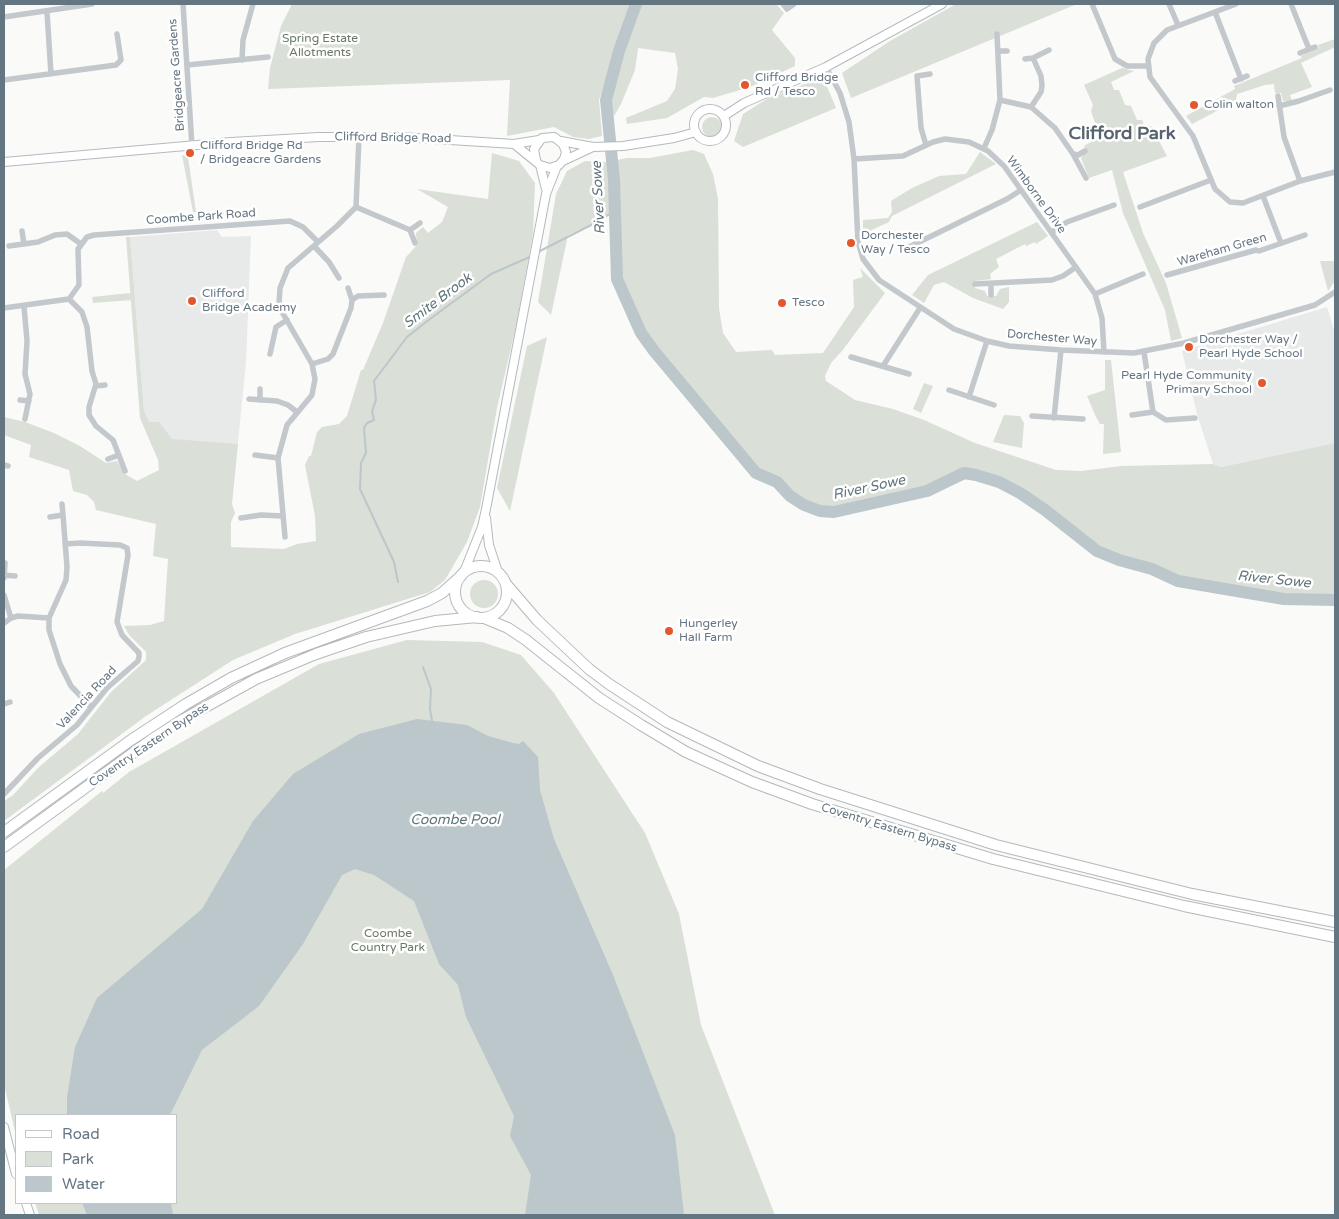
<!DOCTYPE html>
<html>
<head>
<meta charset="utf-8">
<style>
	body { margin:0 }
	#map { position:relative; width:1339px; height:1219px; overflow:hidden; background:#fafaf8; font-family:"Varela Round",sans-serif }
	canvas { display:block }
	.frame { position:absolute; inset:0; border:5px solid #657683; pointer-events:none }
	.legend { position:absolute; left:15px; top:1114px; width:162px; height:90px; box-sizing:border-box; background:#fff; border:1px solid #c1c8cd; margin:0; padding:6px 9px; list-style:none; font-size:15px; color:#657683 }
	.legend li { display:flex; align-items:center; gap:10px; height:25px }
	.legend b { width:25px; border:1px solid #c1c8cd }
</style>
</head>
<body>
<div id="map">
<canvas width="1339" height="1219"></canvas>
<div class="frame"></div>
<ul class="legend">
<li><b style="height:6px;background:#fff"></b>Road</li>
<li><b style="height:14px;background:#dadfd7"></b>Park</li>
<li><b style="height:14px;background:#bbc7cb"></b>Water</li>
</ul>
</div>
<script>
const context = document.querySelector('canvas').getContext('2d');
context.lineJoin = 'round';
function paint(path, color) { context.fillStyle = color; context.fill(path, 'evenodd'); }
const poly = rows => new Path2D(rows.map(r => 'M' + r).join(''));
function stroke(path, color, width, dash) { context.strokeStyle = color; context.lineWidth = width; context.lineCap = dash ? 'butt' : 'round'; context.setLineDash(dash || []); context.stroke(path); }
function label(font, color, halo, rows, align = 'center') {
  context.font = font + ' "Varela Round",sans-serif'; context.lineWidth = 5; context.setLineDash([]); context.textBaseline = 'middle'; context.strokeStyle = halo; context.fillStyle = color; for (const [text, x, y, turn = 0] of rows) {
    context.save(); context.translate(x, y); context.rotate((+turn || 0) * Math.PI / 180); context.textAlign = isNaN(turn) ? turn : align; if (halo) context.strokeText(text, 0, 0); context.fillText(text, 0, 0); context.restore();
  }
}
const built = poly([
	[217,230,222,237,251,236,246,363,237,452,159,448,144,411,130,237],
	[1327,307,1335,333,1335,443,1221,467,1213,464,1197,414,1182,351]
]);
const green = poly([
	[292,4,632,4,599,100,602,136,589,139,573,137,554,127,507,136,510,80,268,89,270,68,281,26],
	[640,4,776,4,784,13,772,30,795,58,795,66,750,87,713,98,704,97,667,118,627,124,626,118,667,101,675,89,678,69,675,53,638,48,635,70,621,104,614,116,612,113,610,94,624,45],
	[956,4,1077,4,851,98,842,73,890,41],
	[1335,39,1335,47,1301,63,1312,87,1290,95,1292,101,1283,101,1281,93,1275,93,1274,84,1265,85,1237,94,1236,101,1192,124,1186,116,1235,89,1234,86,1302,58,1301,56,1319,48,1318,45],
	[1122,68,1134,71,1111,82,1114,90,1119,90,1125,105,1131,106,1137,120,1142,120,1145,128,1151,126,1167,156,1123,172,1143,233,1166,283,1182,338,1171,341,1165,310,1123,213,1112,170,1089,178,1081,158,1087,151,1084,146,1100,137,1091,111,1093,105,1084,85],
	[823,77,836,108,743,147,734,141,743,114,770,97],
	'702 127a10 10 0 1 1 20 0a10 10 0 1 1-20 0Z',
	[693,150,704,154,713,174,718,199,719,308,723,333,736,352,772,350,775,355,823,353,854,307,853,280,863,277,860,268,885,293,842,351,831,363,825,376,826,381,855,400,893,409,924,420,975,443,1056,470,1081,471,1122,466,1213,464,1221,467,1335,443,1335,604,1310,605,1175,586,1142,570,1097,555,1055,522,1016,496,986,481,968,478,941,490,837,516,824,516,798,507,774,484,765,482,752,472,736,456,635,333,617,279,614,211,601,220,568,235,551,315,538,302,556,194,567,171,585,161,606,162,627,158,650,158],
	[980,152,996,164,892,216,889,222,863,234,863,220,888,218,892,212,891,201,912,188,939,176,966,174],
	[492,153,519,161,535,183,533,233,516,326,497,408,480,507,467,542,445,580,430,592,295,634,233,660,146,716,4,821,4,801,13,795,39,767,78,734,111,692,146,660,146,652,129,635,124,626,150,625,164,621,168,559,153,556,156,524,96,510,94,502,87,495,73,491,69,470,29,457,31,445,4,435,4,417,25,422,54,433,80,446,106,463,117,461,125,474,137,481,159,470,158,460,140,418,126,237,130,237,144,411,149,422,159,422,172,439,238,444,232,504,235,513,231,522,231,547,284,549,297,544,316,541,315,516,305,465,309,456,311,456,317,432,322,427,339,424,347,416,361,370,363,370,383,323,406,257,417,245,416,233,423,227,428,233,442,222,448,207,417,189,488,199],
	[182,155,188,157,196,212,193,212],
	[1037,222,1048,236,1036,244,1035,242,1026,246,1025,244,996,259,999,267,990,274,991,279,975,281,975,288,985,291,987,296,996,296,1000,289,1009,287,1009,302,1003,309,973,298,944,282,934,285,924,303,912,295,928,275],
	[1320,261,1335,261,1335,281,1328,291],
	[130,293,131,300,93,303,92,297],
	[547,337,510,511,497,488,527,346],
	[1105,360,1111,360,1121,452,1103,454,1104,424,1100,424,1096,417,1087,396,1105,390],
	[924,383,933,386,921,413,913,409],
	[1004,415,1020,416,1024,423,1022,448,993,442],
	'470 594a14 14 0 1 1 28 0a14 14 0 1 1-28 0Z',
	[407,640,482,642,521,655,554,693,645,833,679,914,701,1025,775,1215,39,1215,35,1203,176,1203,176,1115,16,1115,16,1136,4,1084,4,870,102,791,103,793,129,772,319,664]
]);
const water = poly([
	[417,719,467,725,488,736,513,743,519,744,523,741,538,757,540,790,554,839,613,975,675,1135,684,1215,525,1215,531,1175,510,1136,514,1116,466,1017,458,985,439,964,414,901,374,875,355,869,342,875,303,944,259,1006,202,1050,170,1115,67,1115,67,1097,75,1047,97,998,202,909,253,821,293,774,359,734],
	[82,1203,171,1203,173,1215,87,1215]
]);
const stream = poly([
	[538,252,601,220,614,211],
	[398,582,394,562,360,489,361,463,366,453,364,428,367,423,374,420,372,411,376,400,374,381,407,337,430,319,491,274,532,256],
	[423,667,431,689,430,709,432,721]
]);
const river = poly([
	[636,4,619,51,606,100,614,180,617,279,641,333,654,351,756,473,777,482,790,496,804,505,820,511,834,512,927,491,964,473,976,475,999,482,1020,493,1045,510,1097,551,1119,560,1152,569,1178,581,1284,599,1335,600]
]);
const street = poly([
	[183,4,192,146],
	[783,4,787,9,794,4],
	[1092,4,1115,59,1127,66,1148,66],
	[1169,4,1178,25],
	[1236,4,1167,30,1154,43,1148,59,1150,77,1193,136,1215,189,1230,202,1243,203,1300,181,1335,172],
	[1291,4,1309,49],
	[47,12,51,74],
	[1215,12,1241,79],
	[4,17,92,4],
	[997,34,1000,100],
	[999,51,1007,51],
	[1300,53,1315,47],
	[1025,59,1033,58,1049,50],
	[242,60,243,40,253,4],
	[187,65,268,57],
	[826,67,840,93,849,122,854,159,858,242,863,259,879,280,954,329,987,341,1009,346,1061,350,1134,353,1184,343,1315,305,1335,292],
	[4,80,116,65,121,60,117,34],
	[1235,81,1247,76],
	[1278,96,1284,137,1300,181],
	[1279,106,1299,101,1330,90],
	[1031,107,1041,92,1042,86,1041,76,1033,58],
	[926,145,921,128,917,76,930,74],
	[984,148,992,130,1000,100,1031,107,1055,128,1073,154,1078,155,1085,151],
	[1073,154,1086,178],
	[854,159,903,156,933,142,945,139,969,142,988,151,1004,166,1095,294,1102,318,1104,352],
	[1263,196,1281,243],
	[356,207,410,230,415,243],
	[1140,207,1211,180],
	[410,230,420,223],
	[22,231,24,244],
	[1052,232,1067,222,1114,205],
	[9,246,38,242,55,235,67,234,81,244],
	[314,246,329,262,339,278],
	[907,248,1007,199,1021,190],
	[1167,275,1256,250,1259,251,1305,235],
	[975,284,1052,280,1063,276,1076,267],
	[991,284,991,295],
	[348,288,352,300],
	[1095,294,1143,274],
	[69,299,82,312,87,327,92,371,96,384,89,407,89,415,96,426,113,440,125,471],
	[24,306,27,341,25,374,30,394,25,419],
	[4,308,69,299,79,285,78,249,87,237,94,235,290,221,303,227,318,242],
	[1144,352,1153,412,1166,420,1195,418],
	[270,354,276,327,287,320],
	[851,357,909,374],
	[312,364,328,359,333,354,351,308,352,300,358,296,384,295],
	[883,366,920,308],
	[96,386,105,385],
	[949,390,994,405],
	[969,397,987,341],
	[249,399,277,401,288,405,297,412],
	[20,400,29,401],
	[260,400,260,389],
	[1132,415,1153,412],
	[1032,416,1083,419],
	[1054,418,1061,350],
	[255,455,278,458],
	[108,459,119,455],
	[4,465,8,466],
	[62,504,63,515],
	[50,517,63,515,67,567,66,580,49,618,49,630,60,664,71,686,91,707],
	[241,518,261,515,282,516],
	[285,537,278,458,287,425,312,395,315,379,312,364,282,312,279,304,280,288,288,268,337,226,356,207,359,137],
	[4,575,15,576],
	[4,578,5,563],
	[4,595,11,618,4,623],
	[11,618,18,616,49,618],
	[4,704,10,702],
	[4,794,38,758,77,725,107,688,138,661,139,657,139,653,122,635,117,622,128,555,127,548,120,545,80,543,65,544]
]);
const secondary = poly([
	'694 125a16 16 0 1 1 32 0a16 16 0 1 1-32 0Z',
	[724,116,744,103,826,67,942,4],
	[561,141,593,147,623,146,674,138,696,132],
	[514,144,540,165,550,168,559,165,564,159,566,152,563,144,554,137,542,138,534,149,536,160],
	[563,161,593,147],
	[4,162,231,142,319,137,402,137,514,144,539,140],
	[540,165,546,189],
	[486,518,489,545,498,572],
	[464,572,482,527,486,509,546,194,557,166],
	[4,1127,16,1174],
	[26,1203,30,1215]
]);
const highway = poly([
	'455 592a26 26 0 1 1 52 0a26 26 0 1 1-52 0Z',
	[506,584,537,620,589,669,609,684,667,722,758,766,820,789,996,845,1192,894,1335,922],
	[484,618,508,628,526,640,599,698,641,725,686,752,752,782,812,804,993,859,1184,906,1335,937],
	[4,832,131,740,186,704,231,678,285,653,427,601,442,593,461,576],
	[4,847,151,740,182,720,256,679,316,654,366,637,435,621,477,617]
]);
const markers = [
	[745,85,5,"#e4572e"],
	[1194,105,5,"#e4572e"],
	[190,153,5,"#e4572e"],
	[851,243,5,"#e4572e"],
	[192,301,5,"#e4572e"],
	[782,303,5,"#e4572e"],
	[1189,347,5,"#e4572e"],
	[1262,383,5,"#e4572e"],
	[669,631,5,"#e4572e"]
];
const parkNames = [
	["Spring Estate",320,39],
	["Allotments",320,53],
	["Coombe",388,934],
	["Country Park",388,948]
];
const streetNames = [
	["Bridgeacre Gardens",177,75,-94],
	["Clifford Bridge Road",393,138,1],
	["Wimborne Drive",1036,195,54],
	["Coombe Park Road",201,217,-4],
	["Wareham Green",1222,250,-16],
	["Dorchester Way",1052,338,5],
	["Valencia Road",87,698,-47],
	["Coventry Eastern Bypass",149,745,-34],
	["Coventry Eastern Bypass",889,828,17]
];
const poiNames = [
	["Clifford Bridge",755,78],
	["Rd / Tesco",755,92],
	["Colin walton",1204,105],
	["Clifford Bridge Rd",200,146],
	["/ Bridgeacre Gardens",200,160],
	["Dorchester",861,236],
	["Way / Tesco",861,250],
	["Clifford",202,294],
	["Bridge Academy",202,308],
	["Tesco",792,303],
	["Dorchester Way /",1199,340],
	["Pearl Hyde School",1199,354],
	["Pearl Hyde Community",1252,376,"right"],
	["Primary School",1252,390,"right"],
	["Hungerley",679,624],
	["Hall Farm",679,638]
];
const waterNames = [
	["River Sowe",599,198,-93],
	["Smite Brook",438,301,-37],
	["River Sowe",869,488,-12],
	["River Sowe",1274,580,6],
	["Coombe Pool",455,820]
];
const districtNames = [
	["Clifford Park",1122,134]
];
paint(built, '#e8e9e9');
paint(green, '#dadfd7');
paint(water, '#bbc7cb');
stroke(stream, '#bbc7cb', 2);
stroke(river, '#bbc7cb', 12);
stroke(secondary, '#b3babf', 10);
stroke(highway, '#b4b9bd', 12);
stroke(street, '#c3c8cc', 5.5);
stroke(secondary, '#fff', 8);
stroke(highway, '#fff', 10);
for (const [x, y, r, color] of markers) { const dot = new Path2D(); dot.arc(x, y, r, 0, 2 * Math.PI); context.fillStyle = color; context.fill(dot); stroke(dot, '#fff', 2); }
label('12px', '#687a64', '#fff', parkNames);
label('12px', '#657683', '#fff', streetNames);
label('12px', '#657683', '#fff', poiNames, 'left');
label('italic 14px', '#60757c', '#fff', waterNames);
label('bold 18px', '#57646e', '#fff', districtNames);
</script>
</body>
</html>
